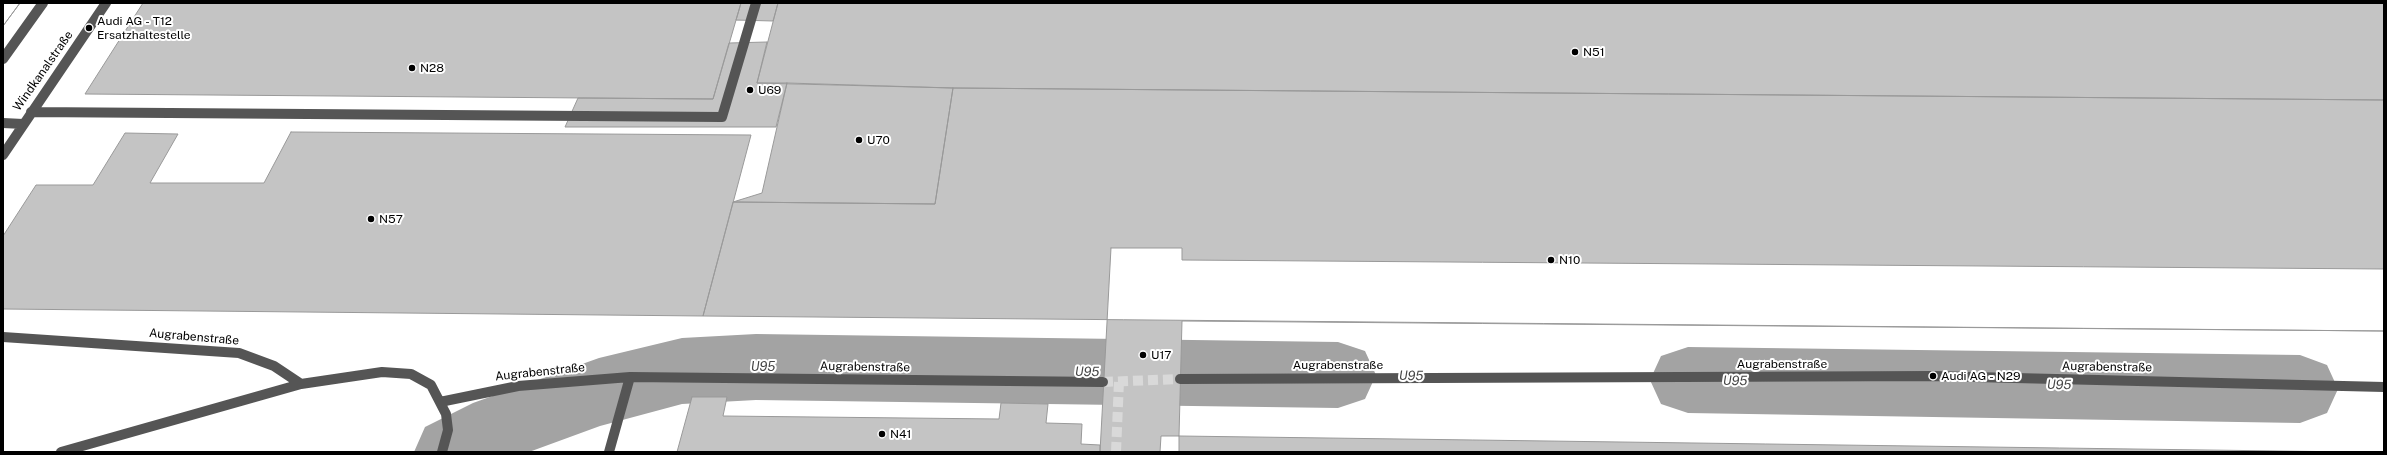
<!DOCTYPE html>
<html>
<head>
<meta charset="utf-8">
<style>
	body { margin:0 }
	#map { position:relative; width:2387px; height:455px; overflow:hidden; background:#fff; font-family:"Public Sans",sans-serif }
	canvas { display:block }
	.frame { position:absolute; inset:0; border:4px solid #000; pointer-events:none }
</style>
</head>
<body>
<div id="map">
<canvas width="2387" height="455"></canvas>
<div class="frame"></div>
</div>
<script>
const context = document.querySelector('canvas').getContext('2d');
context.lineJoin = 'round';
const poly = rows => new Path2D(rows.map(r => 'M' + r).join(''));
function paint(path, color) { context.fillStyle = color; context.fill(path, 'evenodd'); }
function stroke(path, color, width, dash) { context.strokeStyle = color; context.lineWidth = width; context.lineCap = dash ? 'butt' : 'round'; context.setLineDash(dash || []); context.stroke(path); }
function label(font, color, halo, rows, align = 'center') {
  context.font = font + ' "Public Sans",sans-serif'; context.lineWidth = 4; context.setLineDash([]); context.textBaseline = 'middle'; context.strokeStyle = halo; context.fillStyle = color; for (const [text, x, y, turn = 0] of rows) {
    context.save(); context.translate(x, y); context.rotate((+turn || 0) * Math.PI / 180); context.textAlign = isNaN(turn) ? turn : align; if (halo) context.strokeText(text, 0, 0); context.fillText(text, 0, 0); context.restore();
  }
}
const river = poly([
	[756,334,1338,342,1365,351,1376,375,1365,399,1338,408,756,400,682,404,600,426,529,452,414,452,425,427,473,403,599,358,682,338,756,334],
	[1688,347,2300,355,2327,365,2338,389,2327,413,2300,423,1688,413,1661,404,1650,380,1661,356,1688,347]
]);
const building = poly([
	[3,3,20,3,3,26,3,3],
	[3,3,20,3,3,26,3,3],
	[143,3,741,3,713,99,85,94,143,3],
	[741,3,778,3,773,21,736,20,741,3],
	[778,3,2384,3,2384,100,953,88,757,83,778,3],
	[767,42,757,83,787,83,776,127,565,127,578,98,713,99,729,43,767,42],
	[787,83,953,88,935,204,733,202,762,193,787,83],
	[953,88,2384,100,2384,331,703,316,733,202,935,204,953,88],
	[291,132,751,135,703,316,3,309,3,236,36,185,93,185,125,133,178,134,150,183,264,183,291,132],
	[1111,248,1182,248,1182,260,2384,269,2384,331,1182,321,1179,436,1161,436,1160,452,1100,452,1111,248],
	[692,397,727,397,723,416,999,419,1001,403,1048,404,1046,423,1082,424,1081,444,1100,445,1100,452,677,452,692,397],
	[1179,436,2353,452,1179,452,1179,436]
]);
const minorTunnel = poly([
	[1103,382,1180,379],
	[1116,452,1119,381]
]);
const minor = poly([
	[3,59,43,3],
	[31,112,722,117,756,3],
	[3,123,23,124],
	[3,155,106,3],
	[3,337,239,353,274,366,301,384],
	[1180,379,1933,376,2384,387],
	[440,402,518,386,630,377,1103,382],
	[61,452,301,384,382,372,411,374,431,385,446,414,448,430,442,452],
	[609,452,630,377]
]);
const markers = [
	[89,28,4,"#000"],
	[1575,52,4,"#000"],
	[412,68,4,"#000"],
	[750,90,4,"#000"],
	[859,140,4,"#000"],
	[371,219,4,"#000"],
	[1551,260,4,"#000"],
	[1143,355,4,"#000"],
	[1933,376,4,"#000"],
	[882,434,4,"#000"]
];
const poiNames = [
	["Audi AG - T12",97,21],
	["Ersatzhaltestelle",97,35],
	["N51",1583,52],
	["N28",420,68],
	["U69",758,90],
	["U70",867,140],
	["N57",379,219],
	["N10",1559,260],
	["U17",1151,355],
	["Audi AG - N29",1941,376],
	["N41",890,434]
];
const streetNames = [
	["Windkanalstraße",43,71,-55],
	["Augrabenstraße",194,337,5],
	["Augrabenstraße",1782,364],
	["Augrabenstraße",1338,365],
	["Augrabenstraße",865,367,1],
	["Augrabenstraße",2107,367,1],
	["Augrabenstraße",540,372,-6]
];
const waterNames = [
	["U95",763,367],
	["U95",1087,372,1],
	["U95",1411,376,1],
	["U95",1735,381,1],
	["U95",2059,385,1]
];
paint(river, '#a3a3a3');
paint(building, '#c4c4c4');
stroke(building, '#999', 1);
stroke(minorTunnel, '#d9d9d9', 10, [10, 5]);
stroke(minor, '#555', 10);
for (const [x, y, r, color] of markers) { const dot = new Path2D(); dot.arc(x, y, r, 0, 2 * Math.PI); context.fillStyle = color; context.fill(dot); stroke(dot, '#fff', 1.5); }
label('12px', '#000', '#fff', poiNames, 'left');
label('12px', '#000', '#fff', streetNames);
label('italic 13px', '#444', '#fff', waterNames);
</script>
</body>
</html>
